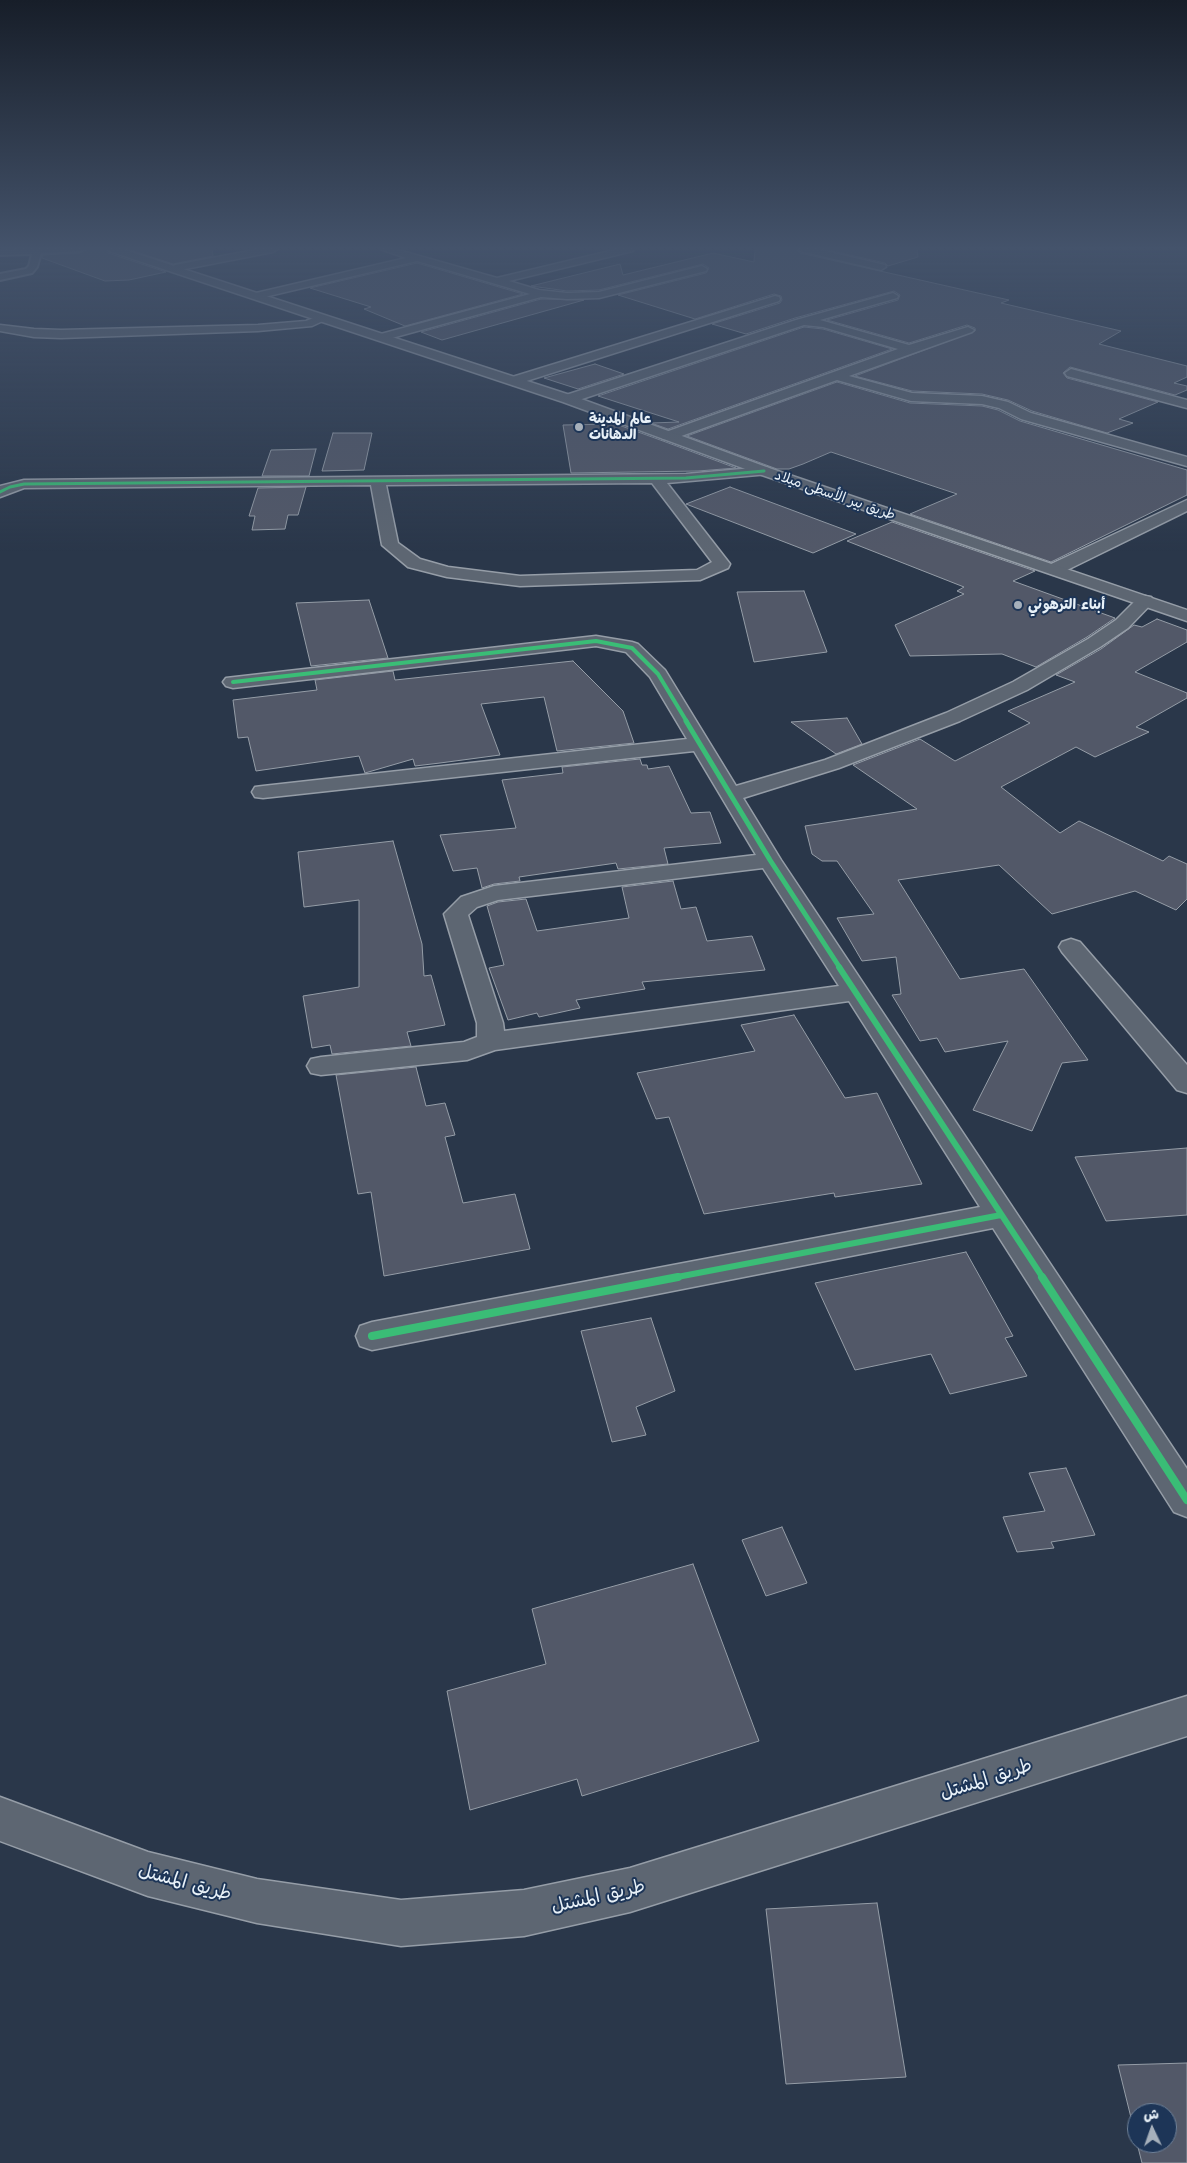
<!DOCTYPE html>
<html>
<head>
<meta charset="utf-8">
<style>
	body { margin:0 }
	#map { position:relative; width:1187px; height:2163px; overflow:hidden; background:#2a374a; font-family:Mali,"Playpen Sans Arabic",sans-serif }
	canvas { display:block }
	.north { position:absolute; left:1127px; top:2103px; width:50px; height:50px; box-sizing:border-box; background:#1d3557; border:1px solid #6e8097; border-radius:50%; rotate:357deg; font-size:14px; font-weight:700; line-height:20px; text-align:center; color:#e8f1f8 }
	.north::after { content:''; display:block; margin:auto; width:18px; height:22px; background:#a6b0bb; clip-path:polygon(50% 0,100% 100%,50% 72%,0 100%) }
</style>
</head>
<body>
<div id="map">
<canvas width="1187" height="2163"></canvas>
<div class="north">ش</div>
</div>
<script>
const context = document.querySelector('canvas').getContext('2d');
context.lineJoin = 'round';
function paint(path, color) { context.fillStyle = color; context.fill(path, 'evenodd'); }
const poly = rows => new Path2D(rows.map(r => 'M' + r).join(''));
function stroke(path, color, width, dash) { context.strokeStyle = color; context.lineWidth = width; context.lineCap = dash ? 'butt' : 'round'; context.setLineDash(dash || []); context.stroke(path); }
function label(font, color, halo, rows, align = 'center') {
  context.font = font + ' Mali,"Playpen Sans Arabic",sans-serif'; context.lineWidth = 4; context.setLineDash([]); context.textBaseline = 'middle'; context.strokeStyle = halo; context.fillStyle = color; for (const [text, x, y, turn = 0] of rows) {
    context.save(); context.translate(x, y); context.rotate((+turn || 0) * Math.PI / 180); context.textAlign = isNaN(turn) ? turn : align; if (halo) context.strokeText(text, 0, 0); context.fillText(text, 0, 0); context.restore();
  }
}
const building = poly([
	[86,249,106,249,108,253,166,272,129,280,105,281,42,258,42,255,80,253,86,249],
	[127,249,212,249,213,256,173,264,127,249],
	[755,249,797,249,800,253,1009,300,1001,303,1121,331,1099,344,1187,366,1187,377,1174,383,1187,386,1187,390,1175,395,1070,367,1063,373,1067,378,1158,402,1119,419,1133,423,1107,433,1032,411,1008,400,982,394,912,391,855,376,975,331,975,328,967,325,909,343,827,320,898,300,900,295,894,291,795,318,746,334,712,324,780,303,782,300,781,296,774,294,695,319,618,295,706,273,709,268,703,264,599,290,567,291,531,286,620,264,623,275,713,253,754,262,755,249],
	[823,249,917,249,918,257,888,266,885,263,823,249],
	[417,263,523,294,405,326,364,309,371,307,310,288,417,263],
	[541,299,584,300,442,340,421,332,541,299],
	[804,327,823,329,892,349,668,429,651,423,679,422,598,396,804,327],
	[595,364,624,374,578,389,544,378,595,364],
	[837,382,910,403,982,406,998,410,1020,421,1187,470,1187,495,1051,562,910,514,957,494,831,452,803,464,789,469,777,469,687,436,837,382],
	[616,424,663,441,736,468,698,471,571,473,563,425,616,424],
	[333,433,372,433,364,470,322,471,333,433],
	[316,449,309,476,262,476,271,450,316,449],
	[306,487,298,515,288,515,285,529,252,530,255,516,249,516,258,488,306,487],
	[730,487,856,534,813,553,686,504,730,487],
	[892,522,1035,571,1013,581,1115,618,1087,637,1036,667,1002,654,910,656,895,625,964,594,957,591,964,587,847,541,892,522],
	[804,591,827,652,754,662,737,592,804,591],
	[369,600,388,658,311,666,296,603,369,600],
	[1157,619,1187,630,1187,642,1135,672,1187,693,1187,698,1136,727,1149,732,1095,757,1076,747,1001,787,1060,833,1079,821,1163,861,1169,856,1187,864,1187,899,1176,910,1135,891,1052,914,999,865,898,880,960,979,1024,969,1088,1060,1062,1063,1032,1131,973,1110,1008,1041,945,1052,937,1038,920,1041,892,995,901,994,896,957,862,961,837,918,874,914,837,861,822,861,812,854,805,826,917,809,853,765,920,739,955,761,1030,723,1008,711,1075,682,1056,675,1101,649,1134,625,1142,627,1157,619],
	[573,661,623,711,634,743,557,751,544,697,481,704,500,755,440,763,415,766,413,759,365,773,359,756,256,771,248,737,238,738,233,700,317,690,315,680,393,671,395,680,573,661],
	[847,718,862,744,836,754,791,722,847,718],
	[640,759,642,765,647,765,648,769,669,766,691,813,710,812,721,843,664,848,668,864,618,869,616,863,519,877,520,881,494,884,482,888,477,868,453,871,440,835,516,828,502,780,563,773,562,767,640,759],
	[393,841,422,944,424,976,431,975,445,1025,407,1032,411,1046,332,1054,330,1045,312,1048,303,996,359,987,359,900,304,907,298,852,393,841],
	[673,881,681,909,696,907,707,941,752,936,765,970,642,982,645,989,576,1000,580,1008,539,1017,537,1013,508,1020,489,968,504,965,487,906,498,902,526,899,537,931,629,918,622,887,673,881],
	[794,1015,845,1098,877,1093,922,1184,835,1197,834,1193,704,1214,669,1117,656,1119,637,1073,755,1051,741,1025,794,1015],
	[416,1067,426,1106,445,1103,455,1135,445,1137,463,1203,515,1194,530,1249,384,1276,371,1192,358,1194,336,1075,416,1067],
	[1187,1148,1187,1215,1106,1221,1075,1157,1187,1148],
	[966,1252,1013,1336,1005,1338,1027,1376,950,1394,931,1354,855,1370,815,1283,966,1252],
	[651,1318,675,1391,636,1407,646,1435,612,1442,581,1331,651,1318],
	[1066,1468,1095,1535,1051,1542,1054,1548,1017,1552,1003,1517,1045,1511,1029,1473,1066,1468],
	[782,1527,807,1583,766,1596,742,1540,782,1527],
	[693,1564,759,1741,582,1796,577,1779,470,1810,447,1691,546,1664,532,1609,693,1564],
	[877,1903,906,2077,786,2084,766,1909,877,1903],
	[1187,2063,1187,2163,1142,2163,1137,2143,1167,2143,1167,2113,1137,2113,1137,2142,1118,2065,1187,2063]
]);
const lane = poly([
	[36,249,84,249,80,251,41,253,37,267,32,273,0,280,0,274,26,269,29,266,32,254,0,255,0,251,36,249]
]);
const street = poly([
	[259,249,278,249,273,252,175,271,170,268,175,265,259,249],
	[380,249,395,249,497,278,618,249,634,249,633,251,509,281,539,290,567,293,599,292,702,266,707,269,706,271,599,298,567,299,541,297,381,341,375,337,377,335,530,294,417,261,256,299,251,296,256,293,406,258,380,249],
	[799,249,816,249,885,265,886,267,881,270,800,251,799,249],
	[893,293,898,296,897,298,820,320,909,345,968,327,974,330,972,332,849,376,912,393,982,396,1008,402,1031,413,1187,457,1187,466,1021,419,999,408,982,404,911,401,837,380,673,439,663,439,661,436,663,433,898,349,823,327,804,325,573,402,568,403,561,399,563,396,796,320,893,293],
	[775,296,779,297,780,299,779,301,517,384,513,385,507,381,509,378,775,296],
	[321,315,325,316,327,318,325,320,312,326,258,331,61,338,34,337,0,331,0,325,34,329,61,330,258,325,306,321,321,315],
	[1071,369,1187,400,1187,408,1067,376,1065,373,1071,369],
	[764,467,769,468,771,471,769,474,667,483,730,564,728,568,700,580,520,586,447,577,408,567,382,545,371,485,24,488,0,497,0,486,24,480,686,474,764,467],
	[652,483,712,562,697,570,520,576,448,567,420,559,398,543,386,485,652,483],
	[1187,500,1187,511,1061,573,1055,574,1049,573,1047,569,1049,565,1187,500],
	[1145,596,1151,597,1154,601,1128,628,1100,647,1027,690,960,721,839,768,743,798,781,860,1187,1469,1187,1517,1174,1512,993,1228,372,1350,360,1346,356,1336,360,1326,372,1322,980,1207,849,1001,495,1050,467,1060,321,1075,311,1073,307,1066,311,1059,321,1057,464,1042,477,1037,477,1023,444,914,461,897,494,886,756,855,694,751,263,798,255,797,252,792,255,787,263,786,687,739,650,677,626,652,596,646,233,688,226,686,223,682,226,678,596,636,632,642,638,644,665,670,736,786,825,760,946,713,1013,682,1088,639,1116,620,1139,597,1145,596],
	[763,868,839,986,504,1031,503,1023,468,915,477,907,498,900,763,868],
	[1071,939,1080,942,1187,1065,1187,1093,1177,1090,1062,952,1059,947,1062,942,1071,939]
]);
const primary = poly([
	[108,249,122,249,573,396,769,468,1187,610,1187,621,759,474,563,402,109,251,108,249],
	[1187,1696,1187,1736,630,1912,524,1936,401,1946,257,1923,148,1896,0,1841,0,1797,148,1852,257,1879,401,1900,524,1890,630,1868,1187,1696]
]);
const cyclewayFar4 = poly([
	[0,492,10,487,24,484,686,478,764,471]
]);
const cyclewayFar3 = poly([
	[233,682,596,641,632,648,658,674,687,722]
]);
const cyclewayFar2 = poly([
	[686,721,770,860,840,968]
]);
const cyclewayFar1 = poly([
	[839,967,1043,1278],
	[672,1278,1001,1215]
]);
const cycleway = poly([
	[1042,1277,1187,1500],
	[372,1336,678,1277]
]);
const markers = [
	[579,427,5,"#a6b0bb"],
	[1018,605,5,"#a6b0bb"]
];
const farPoinames = [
	["عالم المدينة",589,419],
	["الدهانات",589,435],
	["أبناء الترهوني",1028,605]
];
const farStreetnames = [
	["طريق بير الأسطى ميلاد",835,495,19]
];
const nearStreetnames = [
	["طريق المشتل",986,1779,-18],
	["طريق المشتل",185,1882,15],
	["طريق المشتل",598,1896,-13]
];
paint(building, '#525868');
stroke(building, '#959da7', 1);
stroke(lane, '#959da7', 4);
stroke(street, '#959da7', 3);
stroke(primary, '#959da7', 3);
paint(lane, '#5d6672');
paint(street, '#5d6672');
paint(primary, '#5d6672');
stroke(cyclewayFar4, '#3abd76', 3);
stroke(cyclewayFar3, '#3abd76', 4);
stroke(cyclewayFar2, '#3abd76', 5);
stroke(cyclewayFar1, '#3abd76', 6);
stroke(cycleway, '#3abd76', 8);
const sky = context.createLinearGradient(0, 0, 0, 552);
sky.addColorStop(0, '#171e29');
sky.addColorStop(0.45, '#44536b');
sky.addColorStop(1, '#44536b00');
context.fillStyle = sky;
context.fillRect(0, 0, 1187, 552);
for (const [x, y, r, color] of markers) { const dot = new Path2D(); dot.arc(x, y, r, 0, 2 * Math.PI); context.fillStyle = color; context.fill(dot); stroke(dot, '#1d3557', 2); }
label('bold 14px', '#e8f1f8', '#1d3557', farPoinames, 'left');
label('14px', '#e8f1f8', '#1d3557', farStreetnames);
label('19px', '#e8f1f8', '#1d3557', nearStreetnames);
</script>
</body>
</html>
